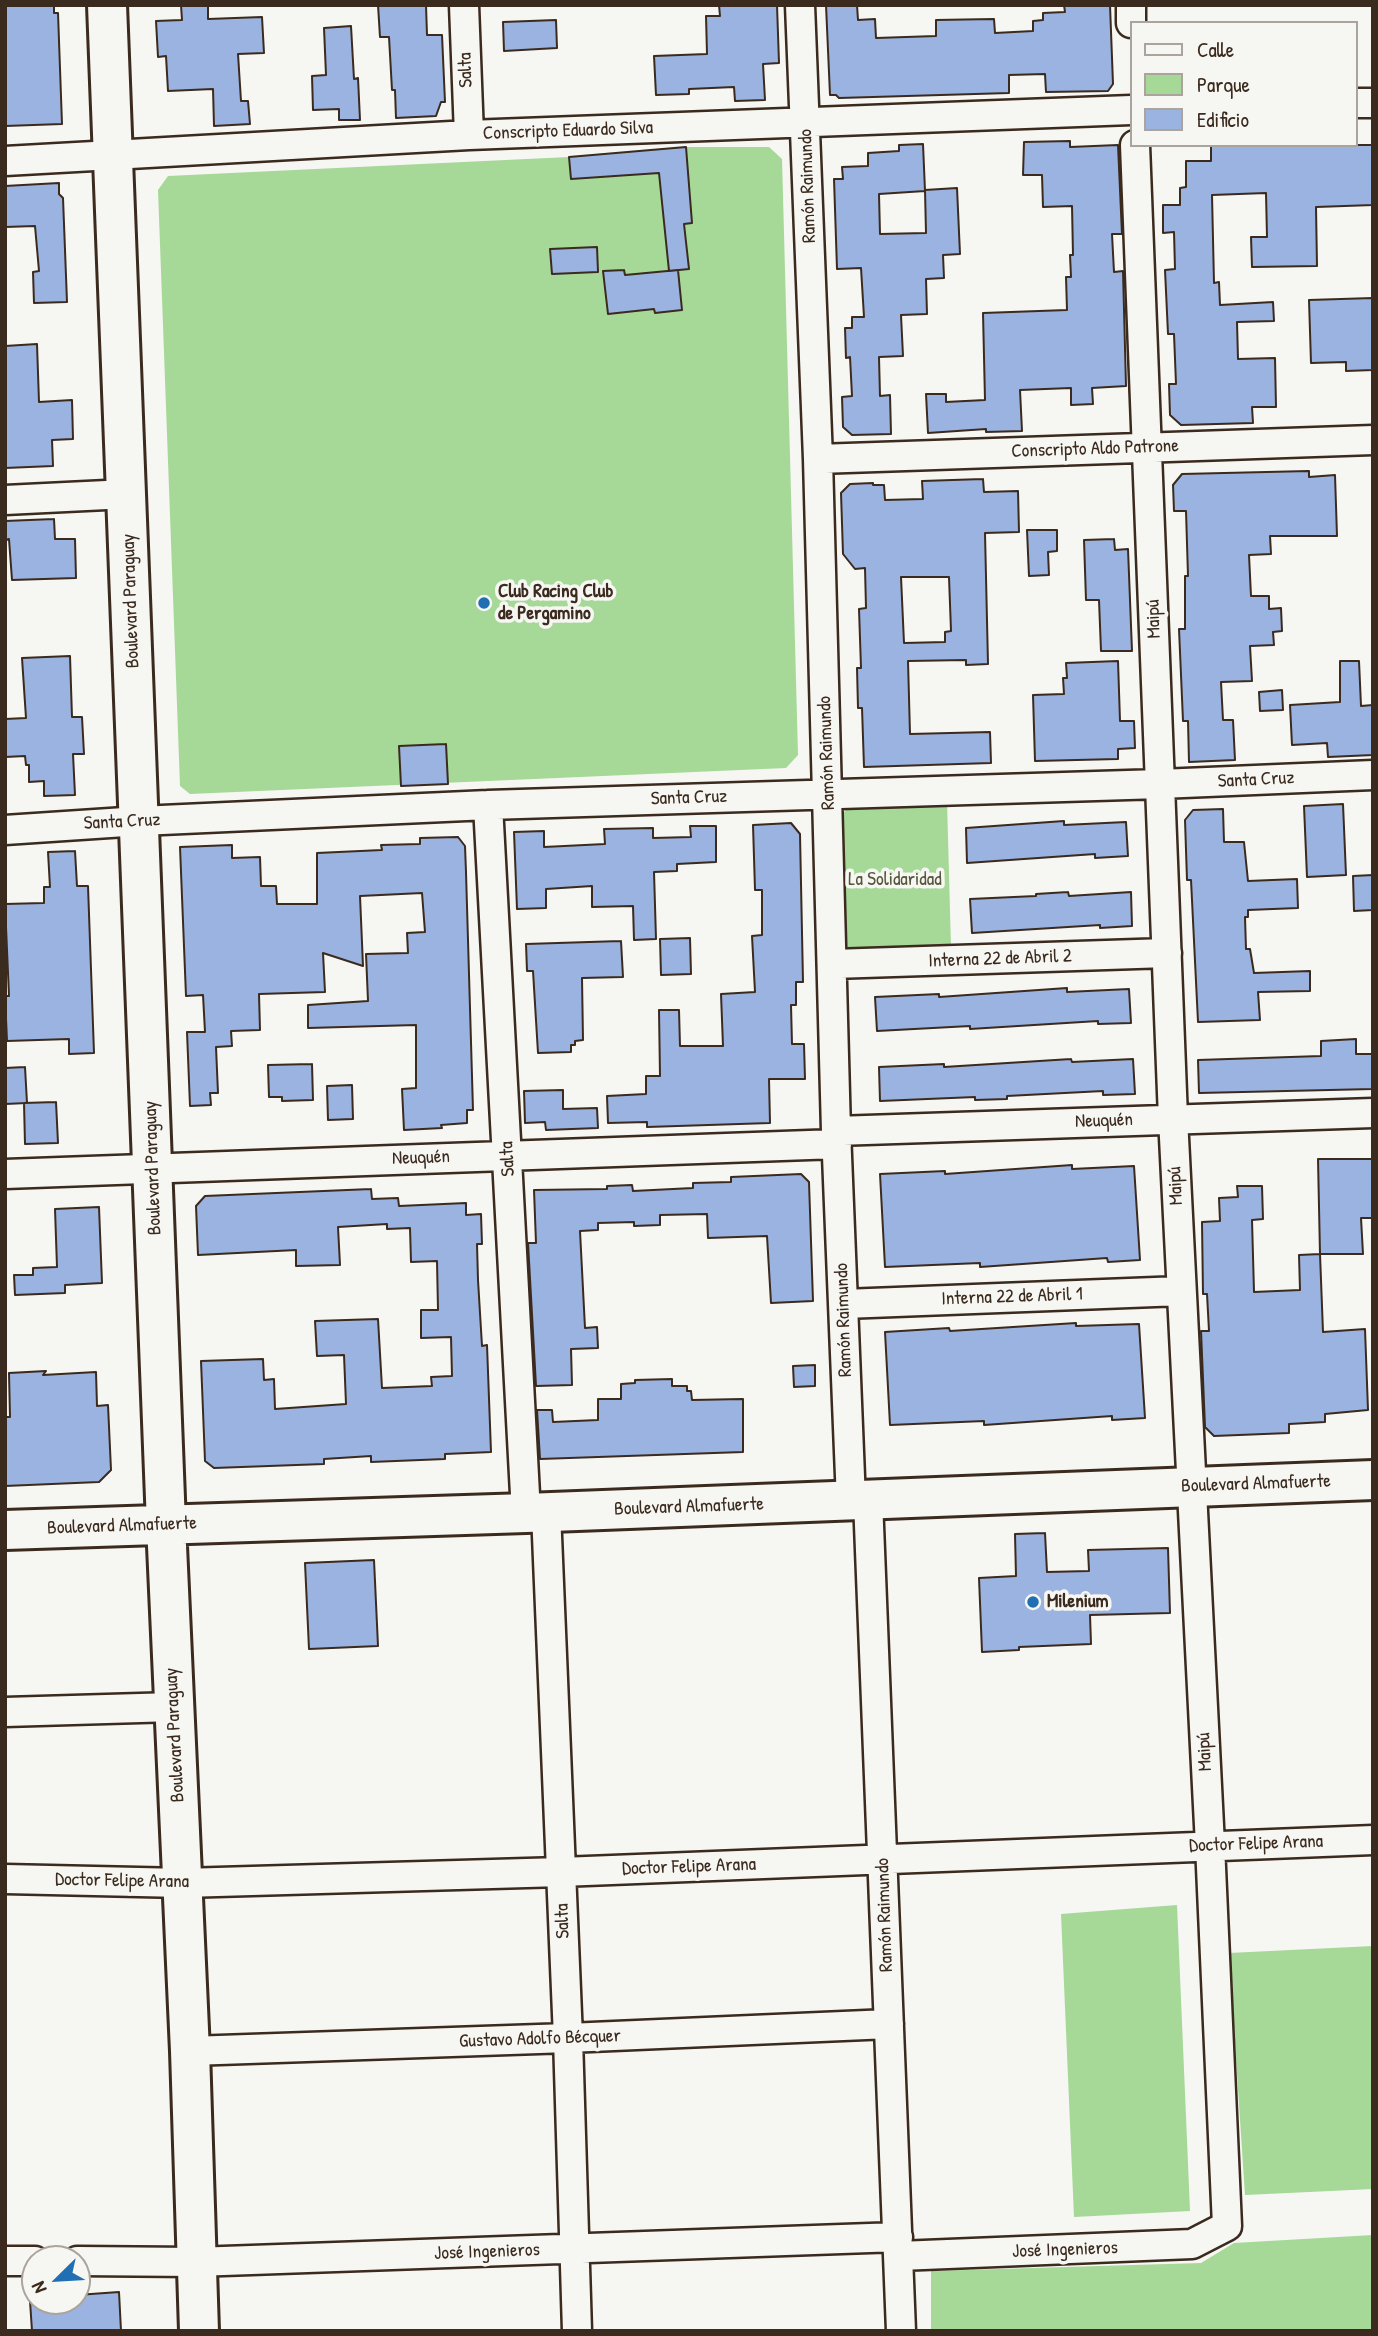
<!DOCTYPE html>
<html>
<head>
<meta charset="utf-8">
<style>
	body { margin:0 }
	#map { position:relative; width:1378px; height:2336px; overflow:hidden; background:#f6f6f2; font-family:"Patrick Hand",sans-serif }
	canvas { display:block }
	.frame { position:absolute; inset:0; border:7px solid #3b2a1e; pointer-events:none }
	.legend { position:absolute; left:1130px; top:21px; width:228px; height:126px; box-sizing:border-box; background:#f6f6f2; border:2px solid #aba49d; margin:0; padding:9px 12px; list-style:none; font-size:21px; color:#3b2a1e }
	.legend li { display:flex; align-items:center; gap:14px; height:35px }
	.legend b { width:35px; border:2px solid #aba49d }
	.north { position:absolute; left:21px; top:2245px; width:70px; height:70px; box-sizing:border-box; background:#f6f6f2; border:2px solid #aba49d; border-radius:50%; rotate:246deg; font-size:19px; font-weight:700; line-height:28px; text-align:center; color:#3b2a1e }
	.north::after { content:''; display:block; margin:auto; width:24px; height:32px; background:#1f6fb2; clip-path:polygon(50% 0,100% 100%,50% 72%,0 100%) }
</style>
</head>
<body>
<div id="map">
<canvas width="1378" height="2336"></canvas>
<div class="frame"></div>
<ul class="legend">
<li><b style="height:9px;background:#f6f6f2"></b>Calle</li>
<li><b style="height:19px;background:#a6d898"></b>Parque</li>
<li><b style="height:19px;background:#9bb3e0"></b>Edificio</li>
</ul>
<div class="north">N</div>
</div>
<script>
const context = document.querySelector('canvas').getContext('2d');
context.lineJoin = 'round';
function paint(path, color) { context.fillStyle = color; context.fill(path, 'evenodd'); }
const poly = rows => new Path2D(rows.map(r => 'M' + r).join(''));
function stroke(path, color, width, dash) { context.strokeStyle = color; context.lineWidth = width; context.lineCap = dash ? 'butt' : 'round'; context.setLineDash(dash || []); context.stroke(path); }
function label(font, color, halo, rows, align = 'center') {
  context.font = font + ' "Patrick Hand",sans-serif'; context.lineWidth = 7; context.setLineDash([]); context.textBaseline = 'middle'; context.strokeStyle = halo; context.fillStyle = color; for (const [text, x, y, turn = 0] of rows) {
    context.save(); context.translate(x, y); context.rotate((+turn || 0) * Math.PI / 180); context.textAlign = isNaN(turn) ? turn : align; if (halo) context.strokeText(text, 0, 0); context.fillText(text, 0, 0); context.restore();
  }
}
const green = poly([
	[686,147,769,147,782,159,798,755,786,768,190,794,180,786,158,190,168,176,569,157,571,179,659,173,664,225,692,223],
	[947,801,951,948,860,952,850,949,844,944,840,816,851,805],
	[1177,1905,1190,2211,1074,2217,1061,1914],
	[1373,1946,1373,2189,1245,2195,1229,1953],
	[1373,2235,1373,2331,931,2331,931,2271,1201,2263,1234,2243]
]);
const building = poly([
	[5,5,54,5,54,13,58,13,62,124,5,126,5,5],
	[181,5,208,5,208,19,262,17,264,53,238,54,241,101,248,101,250,124,214,126,213,89,168,91,166,56,158,57,156,21,182,20,181,5],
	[378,5,426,5,427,35,442,35,445,102,441,102,436,116,396,118,395,90,392,90,389,37,380,37,378,5],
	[719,5,777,5,779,63,763,64,765,100,735,101,734,87,689,89,689,94,656,95,654,56,707,54,706,16,720,16,719,5],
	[826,5,857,5,858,20,875,19,876,38,936,36,936,20,994,19,995,33,1033,31,1033,21,1043,20,1043,13,1065,12,1064,5,1110,5,1113,84,1108,91,1046,92,1045,74,1009,75,1009,93,839,98,836,95,830,95,826,5],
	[556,20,557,48,504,51,503,22,556,20],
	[351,26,354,79,358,78,360,120,339,120,339,109,313,110,312,76,326,75,324,28,351,26],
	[1070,141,1070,147,1118,145,1122,234,1112,234,1114,272,1123,271,1126,386,1092,388,1093,404,1071,405,1071,388,1020,390,1022,431,986,432,986,429,928,433,926,394,946,394,946,402,985,400,983,313,1067,310,1066,277,1071,277,1070,255,1073,255,1072,206,1043,207,1042,175,1023,175,1024,142,1070,141],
	[923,144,925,191,879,194,880,234,926,233,925,190,957,188,960,254,943,255,944,278,926,279,927,314,901,315,903,356,879,357,880,396,890,395,891,434,852,435,843,427,842,397,852,396,850,357,846,358,845,328,852,328,852,317,864,317,861,268,837,269,834,179,843,179,842,167,868,166,868,153,899,151,899,145,923,144],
	[1211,145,1373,145,1373,205,1316,207,1317,266,1252,267,1251,237,1267,237,1266,193,1212,195,1214,283,1219,282,1220,305,1273,302,1274,321,1237,322,1238,359,1275,358,1276,407,1252,407,1253,423,1181,425,1170,415,1169,384,1176,384,1174,334,1168,334,1165,270,1175,269,1174,232,1163,233,1163,205,1180,205,1180,188,1186,187,1186,161,1211,161,1211,145],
	[686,147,692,223,684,224,689,269,669,271,659,173,571,179,569,157,686,147],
	[59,183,59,194,63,198,67,302,34,303,33,272,39,271,35,226,5,227,5,186,59,183],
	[597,247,598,272,552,274,550,249,597,247],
	[624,270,625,275,678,270,682,310,655,313,654,309,608,314,603,271,624,270],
	[1373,298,1373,370,1346,371,1346,362,1311,363,1309,300,1373,298],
	[37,344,39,402,72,400,73,439,52,440,53,466,5,468,5,346,37,344],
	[1309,471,1309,477,1335,475,1337,536,1270,536,1271,554,1249,555,1251,596,1269,596,1269,609,1281,608,1282,631,1273,632,1274,645,1250,646,1252,681,1221,682,1223,720,1233,720,1235,760,1189,762,1188,721,1183,721,1179,629,1185,629,1185,576,1188,576,1186,511,1174,511,1173,485,1182,474,1309,471],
	[983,479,984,492,1018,491,1019,532,985,533,988,664,966,665,966,660,908,661,910,734,990,732,991,763,864,767,862,708,858,708,857,668,861,668,859,609,866,608,865,568,855,569,843,554,841,493,850,484,873,483,873,485,884,485,885,500,923,499,922,481,983,479],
	[901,577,949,577,951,631,945,632,945,642,904,643,901,577],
	[54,519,55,539,75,539,76,578,12,580,9,539,5,540,5,521,54,519],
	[1027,530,1057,530,1057,551,1048,552,1049,575,1029,576,1027,530],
	[1114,539,1115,550,1128,549,1132,651,1101,651,1099,600,1086,600,1084,540,1114,539],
	[70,656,72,717,82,717,84,754,73,754,75,795,44,796,44,781,29,782,29,765,26,765,25,756,5,757,5,719,26,718,22,658,70,656],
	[1118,661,1120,721,1134,721,1135,748,1118,749,1118,759,1035,761,1033,695,1064,694,1063,678,1067,678,1066,663,1118,661],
	[1340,661,1359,661,1361,706,1373,705,1373,755,1328,757,1327,743,1292,745,1290,705,1340,702,1340,661],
	[1282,690,1283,710,1260,711,1259,692,1282,690],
	[446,744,448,784,401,786,399,746,446,744],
	[1343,804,1346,875,1307,877,1304,806,1343,804],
	[1223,809,1224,842,1244,842,1248,881,1297,879,1298,908,1248,910,1248,917,1245,917,1246,949,1250,949,1254,973,1310,971,1310,991,1258,992,1260,1020,1198,1022,1191,880,1187,880,1185,820,1193,810,1223,809],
	[1064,821,1064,825,1126,822,1128,856,1095,858,1095,854,967,863,966,828,1064,821],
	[791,823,800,834,803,982,796,982,796,1005,791,1005,792,1044,804,1044,805,1079,769,1079,770,1123,647,1127,647,1122,608,1123,607,1096,646,1094,646,1076,660,1076,659,1010,679,1010,680,1046,723,1046,721,994,755,992,752,936,762,935,762,890,755,890,753,825,791,823],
	[690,826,716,826,716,862,677,864,677,871,654,872,656,939,634,940,633,906,592,907,592,886,546,889,546,908,517,909,514,832,544,831,544,847,605,844,604,829,653,828,653,838,691,837,690,826],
	[458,837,465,846,466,872,473,1110,467,1110,467,1123,441,1125,442,1128,404,1130,402,1089,416,1088,416,1025,308,1028,308,1005,368,1001,366,954,408,953,407,933,425,932,422,893,360,896,363,966,323,953,325,992,259,994,260,1030,231,1031,232,1046,216,1047,218,1093,210,1093,211,1105,190,1106,187,1032,205,1032,203,995,186,996,180,847,232,845,232,858,260,857,261,886,276,886,277,904,317,904,317,853,382,850,381,845,420,844,420,838,458,837],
	[75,851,77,886,88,886,94,1053,69,1054,69,1039,7,1041,5,996,9,996,5,904,44,903,44,887,50,887,48,852,75,851],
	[1373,875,1373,910,1354,911,1353,876,1373,875],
	[1068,892,1069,896,1131,892,1132,926,1100,928,1100,925,972,933,970,899,1036,896,1036,894,1068,892],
	[690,938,691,974,661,975,660,939,690,938],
	[621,941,623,977,582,978,583,1040,575,1041,575,1045,571,1045,571,1052,538,1053,533,971,527,971,526,944,621,941],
	[1067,988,1067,992,1129,989,1131,1023,1098,1024,1098,1021,970,1029,970,1026,877,1031,875,997,939,994,939,997,1067,988],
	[1356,1039,1356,1054,1373,1054,1373,1089,1199,1093,1198,1060,1321,1056,1321,1041,1356,1039],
	[1071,1059,1072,1062,1133,1059,1135,1094,1103,1095,1103,1091,1007,1096,1007,1099,975,1100,975,1097,880,1101,879,1067,944,1064,944,1067,1071,1059],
	[312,1064,313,1100,282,1101,282,1097,269,1097,268,1065,312,1064],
	[25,1067,27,1103,5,1104,5,1068,25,1067],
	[352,1085,353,1119,328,1120,327,1086,352,1085],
	[563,1090,563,1109,597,1108,598,1128,546,1130,545,1122,525,1123,524,1091,563,1090],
	[56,1102,58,1143,25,1144,24,1103,56,1102],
	[1318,1159,1373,1159,1373,1218,1361,1218,1363,1254,1320,1254,1318,1159],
	[1072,1165,1072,1169,1134,1166,1140,1260,1108,1262,1107,1258,980,1267,980,1263,885,1267,880,1174,945,1171,945,1174,1072,1165],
	[801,1174,809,1182,813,1301,771,1303,767,1236,708,1238,707,1214,660,1215,660,1225,634,1226,634,1222,598,1223,598,1230,580,1231,585,1328,597,1327,598,1348,571,1349,572,1385,536,1386,528,1243,536,1243,534,1190,607,1189,607,1186,632,1185,633,1191,693,1188,693,1183,731,1182,731,1177,801,1174],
	[1237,1186,1262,1186,1263,1219,1252,1220,1254,1292,1300,1290,1299,1255,1320,1254,1323,1332,1365,1329,1368,1410,1325,1414,1325,1422,1289,1424,1289,1433,1214,1436,1205,1427,1201,1331,1209,1331,1207,1294,1203,1294,1202,1222,1220,1221,1219,1198,1238,1197,1237,1186],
	[371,1189,372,1199,398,1198,399,1206,466,1203,466,1215,481,1214,482,1244,477,1244,478,1280,482,1346,487,1345,491,1452,445,1454,445,1459,371,1462,371,1456,324,1459,324,1464,214,1468,205,1461,201,1361,263,1359,264,1380,274,1379,275,1409,346,1404,344,1355,317,1356,315,1321,378,1319,382,1388,432,1386,431,1377,452,1376,451,1337,421,1338,421,1310,438,1310,437,1261,411,1262,410,1228,387,1229,387,1224,338,1227,340,1265,296,1266,296,1250,198,1255,196,1206,205,1196,371,1189],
	[99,1207,102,1283,65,1285,65,1293,15,1295,14,1275,33,1275,33,1268,57,1267,55,1209,99,1207],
	[1076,1323,1076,1326,1139,1324,1145,1418,1112,1420,1112,1416,984,1425,984,1421,890,1425,885,1332,949,1328,950,1331,1076,1323],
	[815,1365,815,1386,794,1387,793,1366,815,1365],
	[46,1371,43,1375,96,1372,97,1406,108,1405,111,1470,99,1482,5,1486,5,1417,10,1417,9,1373,46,1371],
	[672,1379,672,1386,687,1386,687,1391,691,1391,692,1400,743,1399,743,1452,540,1459,537,1410,552,1410,553,1422,598,1420,598,1399,621,1399,621,1384,635,1383,635,1380,672,1379],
	[1045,1533,1047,1572,1089,1571,1088,1550,1168,1548,1170,1613,1090,1615,1091,1644,1019,1647,1019,1650,982,1652,979,1578,1016,1576,1015,1534,1045,1533],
	[374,1560,378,1646,309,1649,305,1563,374,1560],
	[119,2292,121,2331,32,2331,30,2301,77,2301,77,2295,119,2292]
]);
const street = poly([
	[464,5,469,135],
	[800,5,818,459,836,1131,851,1501],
	[1131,5,1131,23],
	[1355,103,1373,103],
	[5,161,469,135,1131,110],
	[818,459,1373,440],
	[5,500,127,494],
	[488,805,526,1513],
	[5,830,140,821,488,805,1160,784,1373,775],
	[833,964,1167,953],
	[836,1131,1373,1113],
	[5,1174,837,1144],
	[844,1304,1181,1291],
	[868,1500,901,2331],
	[546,1512,568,2038,577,2331],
	[5,1712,174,1707],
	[5,1879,183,1883,561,1872,1373,1840],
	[190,2051,568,2038,889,2024],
	[899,2256,1192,2244,1227,2226,1210,1845,1173,1118,1135,145],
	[5,2261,35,2261],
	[77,2261,195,2262,898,2237]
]);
const secondary = poly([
	[107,5,166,1524,190,2051,199,2331],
	[5,1530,526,1513,1373,1480]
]);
const markers = [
	[484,603,7,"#1f6fb2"],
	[1033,1602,7,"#1f6fb2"]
];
const streetNames = [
	["Salta",466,70,-92],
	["Conscripto Eduardo Silva",568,131,-2],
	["Ramón Raimundo",808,186,-92],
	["Conscripto Aldo Patrone",1095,449,-2],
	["Boulevard Paraguay",131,601,-92],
	["Maipú",1154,619,-92],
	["Ramón Raimundo",827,753,-92],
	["Santa Cruz",1256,780,-3],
	["Santa Cruz",689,798,-2],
	["Santa Cruz",122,822,-3],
	["Interna 22 de Abril 2",1000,959,-2],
	["Neuquén",1104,1121,-2],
	["Neuquén",421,1158,-2],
	["Salta",508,1159,-93],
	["Boulevard Paraguay",153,1168,-92],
	["Maipú",1176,1186,-93],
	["Interna 22 de Abril 1",1012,1297,-2],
	["Ramón Raimundo",844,1320,-92],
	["Boulevard Almafuerte",1256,1484,-2],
	["Boulevard Almafuerte",689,1507,-2],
	["Boulevard Almafuerte",122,1526,-2],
	["Boulevard Paraguay",175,1735,-93],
	["Maipú",1205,1752,-93],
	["Doctor Felipe Arana",1256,1844,-2],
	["Doctor Felipe Arana",689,1867,-2],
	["Doctor Felipe Arana",122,1881,1],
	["Ramón Raimundo",885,1915,-92],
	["Salta",563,1921,-92],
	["Gustavo Adolfo Bécquer",540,2039,-2],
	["José Ingenieros",1065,2250,-2],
	["José Ingenieros",487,2252,-2]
];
const poiNames = [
	["Club Racing Club",498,592],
	["de Pergamino",498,614],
	["Milenium",1047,1602]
];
const parkNames = [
	["La Solidaridad",895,880]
];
paint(green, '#a6d898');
paint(building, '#9bb3e0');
stroke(building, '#3b2a1e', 2);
stroke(street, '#3b2a1e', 33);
stroke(secondary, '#3b2a1e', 44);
stroke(street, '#f6f6f2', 28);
stroke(secondary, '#f6f6f2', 38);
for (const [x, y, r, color] of markers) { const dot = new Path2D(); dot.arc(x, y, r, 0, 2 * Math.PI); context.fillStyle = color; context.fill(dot); stroke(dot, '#f6f6f2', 2.5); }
label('19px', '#3b2a1e', '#f6f6f2', streetNames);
label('bold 19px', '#3b2a1e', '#f6f6f2', poiNames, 'left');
label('19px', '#56563c', '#f6f6f2', parkNames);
</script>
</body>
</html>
